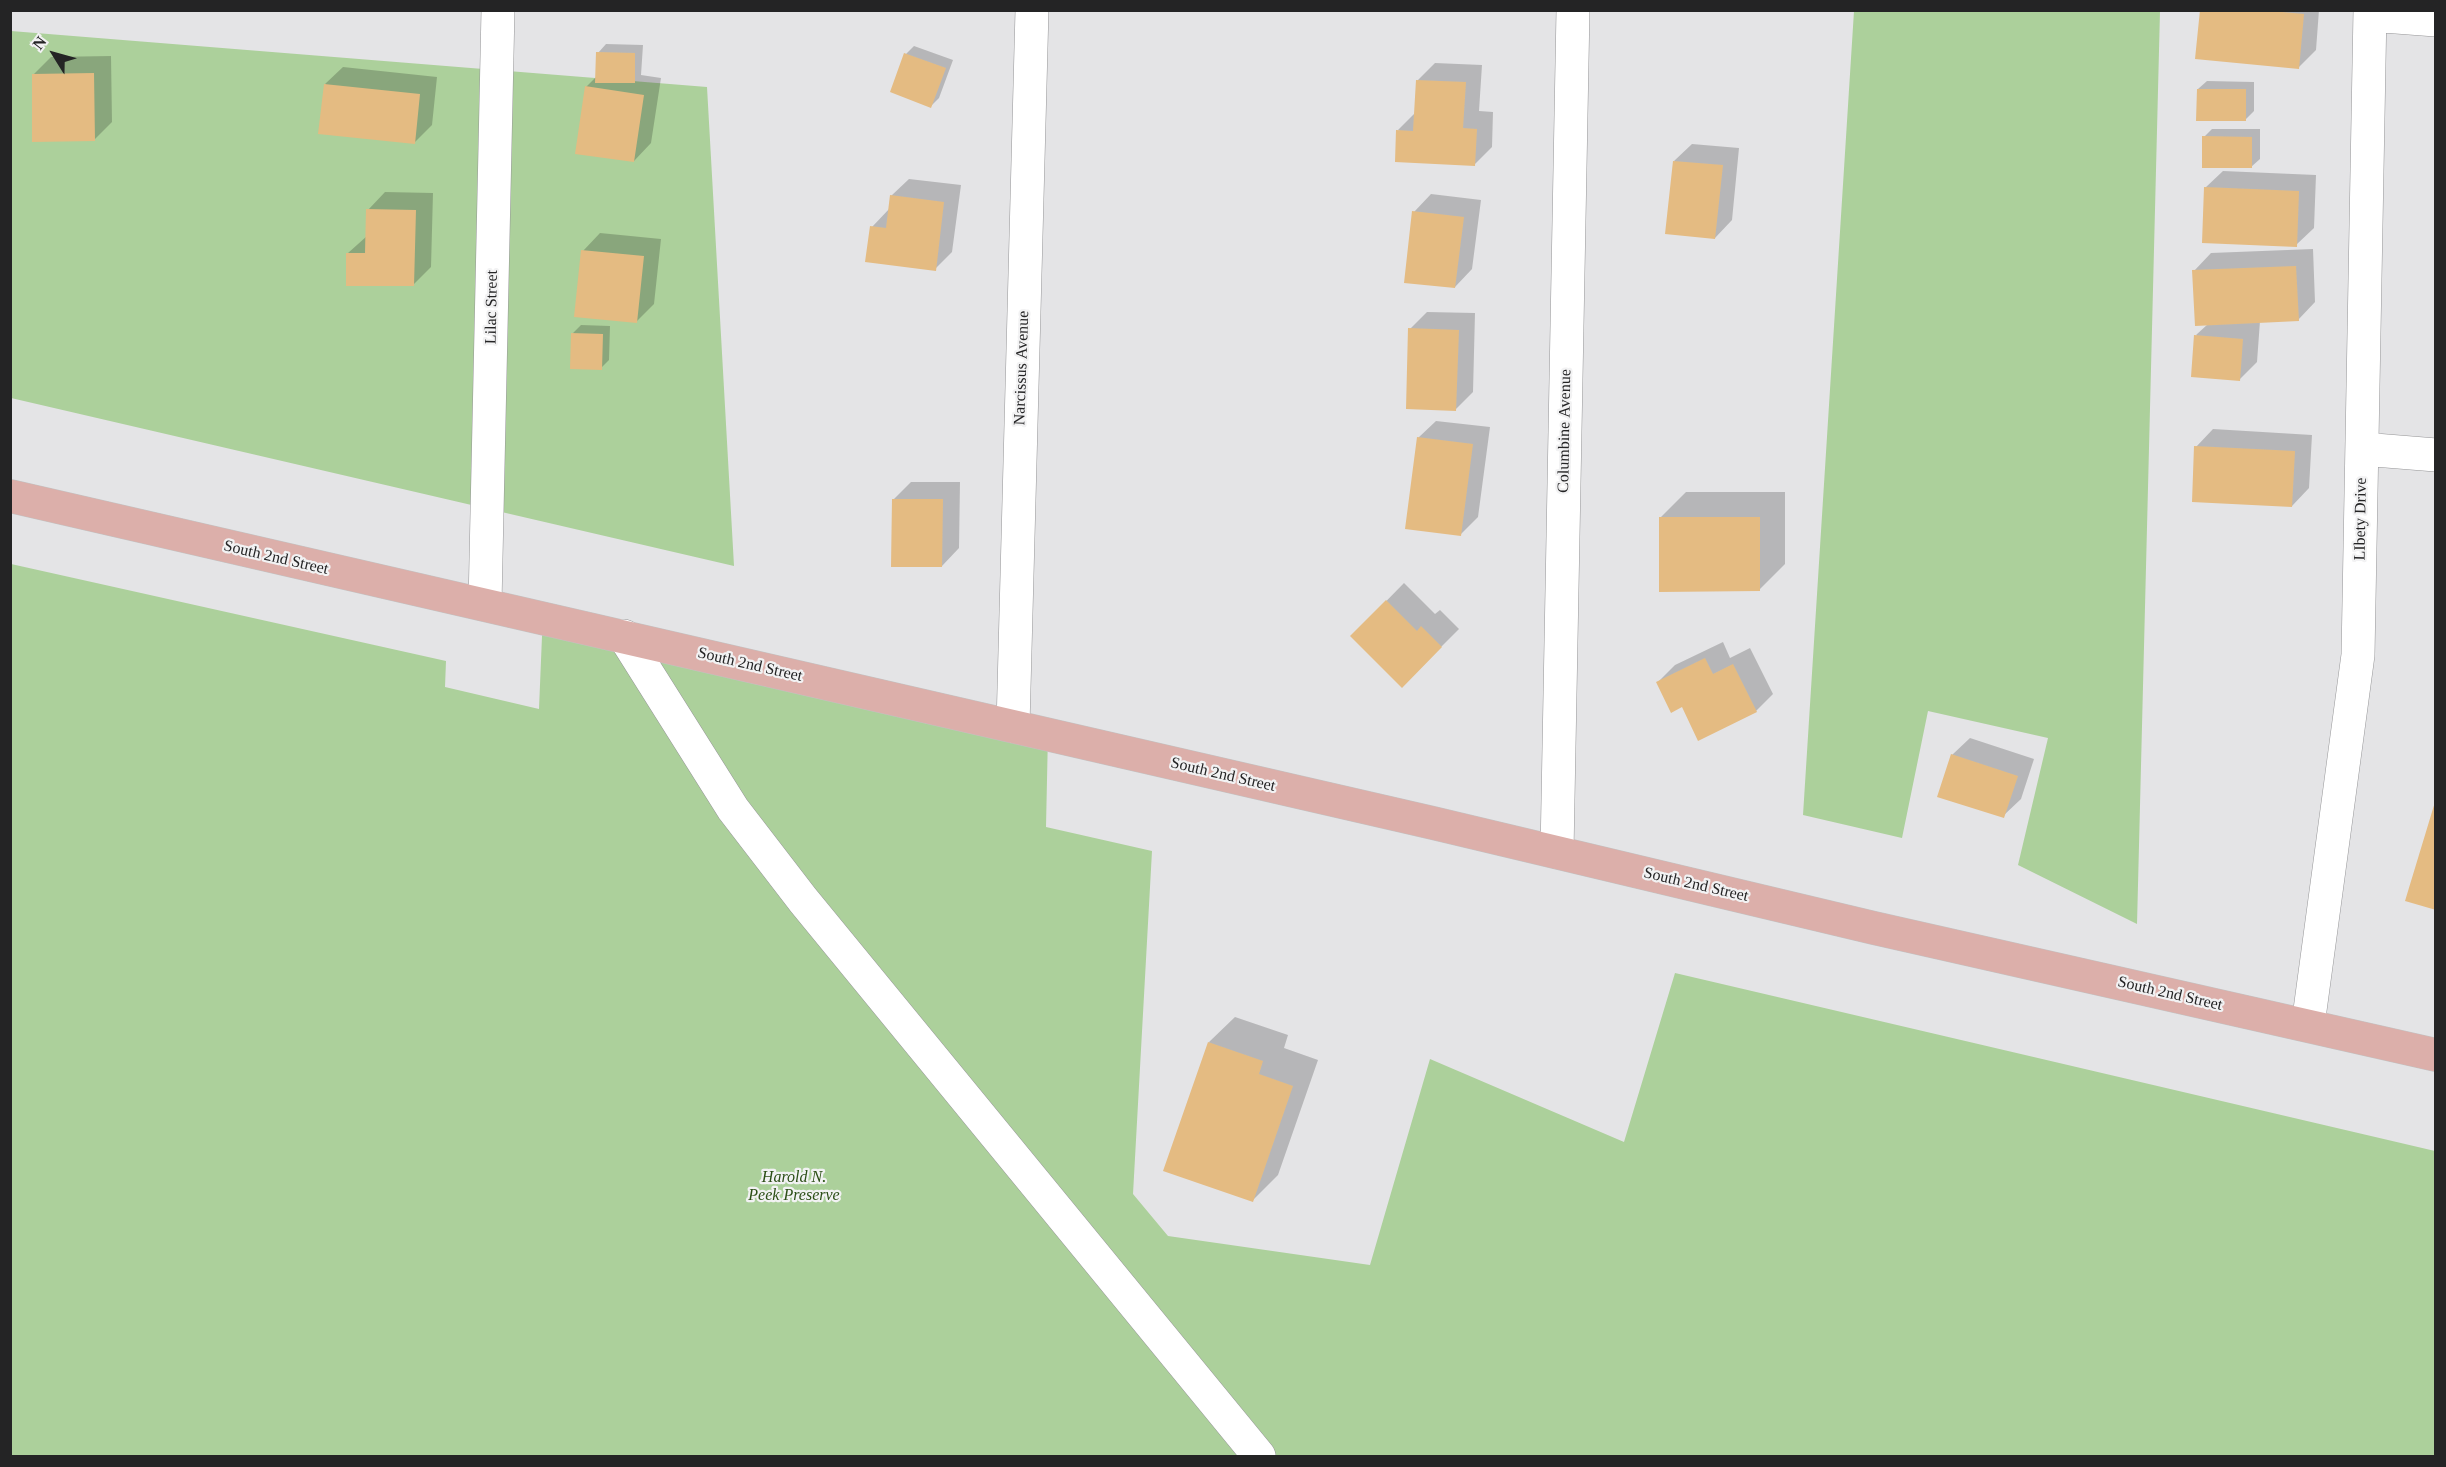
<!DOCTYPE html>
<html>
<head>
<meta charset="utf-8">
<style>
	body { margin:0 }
	#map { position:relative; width:2446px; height:1467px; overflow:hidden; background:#e4e4e6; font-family:"Times New Roman",serif }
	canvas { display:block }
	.frame { position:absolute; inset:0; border:12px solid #242425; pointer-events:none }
	.north { position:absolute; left:24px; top:24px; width:60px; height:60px; -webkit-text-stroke:4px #f2f2f3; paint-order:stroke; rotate:307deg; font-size:16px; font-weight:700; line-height:24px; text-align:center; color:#242425 }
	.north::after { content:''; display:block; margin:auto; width:21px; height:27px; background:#242425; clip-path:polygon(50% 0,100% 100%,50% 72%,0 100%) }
</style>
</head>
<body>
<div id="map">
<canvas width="2446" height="1467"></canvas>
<div class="frame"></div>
<div class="north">N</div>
</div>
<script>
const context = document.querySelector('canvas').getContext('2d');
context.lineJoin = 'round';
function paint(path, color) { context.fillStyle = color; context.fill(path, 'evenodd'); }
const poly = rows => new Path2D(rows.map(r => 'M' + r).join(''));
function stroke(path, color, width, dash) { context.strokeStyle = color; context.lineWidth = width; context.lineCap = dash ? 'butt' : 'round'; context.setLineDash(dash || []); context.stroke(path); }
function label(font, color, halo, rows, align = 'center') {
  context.font = font + ' "Times New Roman",serif'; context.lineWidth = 4.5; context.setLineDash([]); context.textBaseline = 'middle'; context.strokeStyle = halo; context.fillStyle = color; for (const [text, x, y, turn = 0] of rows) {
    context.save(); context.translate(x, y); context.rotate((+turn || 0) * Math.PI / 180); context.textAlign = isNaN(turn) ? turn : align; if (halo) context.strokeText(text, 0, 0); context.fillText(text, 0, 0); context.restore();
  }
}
const green = poly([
	[1854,11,2160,11,2137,924,2018,865,2048,738,1928,711,1902,838,1803,815],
	[11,31,707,87,734,566,11,398],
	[11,564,446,661,445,687,539,709,543,612,1048,733,1046,827,1152,851,1133,1194,1168,1236,1370,1265,1430,1059,1624,1142,1675,973,2435,1151,2435,1456,11,1456]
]);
const shadow = poly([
	[2201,10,2319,10,2316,50,2299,67],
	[606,44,643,45,641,75,661,78,651,143,634,161,586,87,597,76,598,53],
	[914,46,953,60,939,98,931,106,906,54],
	[111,56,112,122,94,140,34,74,51,57],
	[1435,63,1482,65,1479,111,1493,112,1492,147,1474,165,1398,130,1416,112,1418,80],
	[343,67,437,77,432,125,414,143,325,84],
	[2207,81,2254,82,2254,111,2245,120,2198,89],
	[2212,129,2260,129,2260,159,2251,167,2204,137],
	[1692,144,1739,148,1732,220,1715,238,1674,161],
	[2223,171,2316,175,2314,228,2296,245,2205,188],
	[909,179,961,185,952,252,935,269,872,227,890,208,891,196],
	[385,192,433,193,431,267,413,285,348,253,367,236,368,210],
	[1431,194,1481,200,1472,269,1455,287,1414,212],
	[600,233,661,239,654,304,636,322,583,251],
	[2313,249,2315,302,2298,320,2260,321,2257,362,2239,380,2196,335,2208,324,2194,271,2211,253],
	[1427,312,1475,313,1473,392,1456,409,1410,329],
	[581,325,610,326,609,360,601,368,572,334],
	[1436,421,1490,427,1478,517,1461,534,1418,438],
	[2213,429,2312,435,2309,488,2292,506,2196,447],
	[911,482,960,482,959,548,942,566,894,499],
	[1686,492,1785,492,1785,564,1759,590,1660,518],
	[1404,583,1435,614,1440,610,1459,629,1402,686,1352,636],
	[1723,642,1730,658,1750,648,1773,694,1756,711,1682,705,1657,683,1675,665],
	[1970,738,2034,759,2021,799,2003,816,1952,755],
	[1235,1017,1288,1035,1284,1048,1318,1060,1278,1175,1252,1201,1209,1042]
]);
const building = poly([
	[2200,10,2260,10,2304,14,2299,69,2195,59],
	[596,52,635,53,635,83,595,83],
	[904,53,946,68,931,108,890,92],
	[94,73,95,141,32,142,32,74],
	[1416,80,1466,82,1463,128,1477,129,1475,166,1395,162,1396,130,1413,131],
	[324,84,420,94,415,144,318,134],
	[585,86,644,95,634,162,575,154],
	[2197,89,2246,89,2246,121,2196,121],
	[2202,136,2252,137,2252,168,2202,168],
	[1673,161,1723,165,1715,239,1665,234],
	[2204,187,2299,191,2297,247,2202,243],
	[890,195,944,202,936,271,865,262,870,226,886,228],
	[366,209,416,210,414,286,346,286,346,253,365,253],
	[1412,211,1464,217,1455,288,1404,283],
	[581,250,644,256,637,323,574,317],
	[2296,266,2299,321,2195,326,2192,270],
	[1408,328,1459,330,1456,411,1406,409],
	[571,333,603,334,602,370,570,369],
	[2194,335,2243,339,2240,381,2191,377],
	[1417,437,1473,444,1461,536,1405,529],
	[2194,446,2295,451,2292,507,2192,502],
	[892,499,943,499,942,567,891,567],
	[1659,517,1760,517,1760,591,1659,592],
	[1386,600,1417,631,1421,626,1442,647,1402,688,1350,636],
	[1705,658,1713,674,1733,664,1757,712,1698,741,1682,707,1671,713,1656,682],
	[1951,754,2018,776,2004,818,1937,797],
	[2435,802,2436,802,2436,910,2405,901],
	[1208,1042,1263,1061,1259,1074,1293,1086,1253,1202,1163,1171]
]);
const minor = poly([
	[2370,15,2436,20],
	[2362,449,2436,455],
	[485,604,498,10],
	[624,636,733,809,803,900,1259,1456],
	[1013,726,1032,10],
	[1557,852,1573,10],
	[2308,1025,2358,655,2370,10]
]);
const major = poly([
	[10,496,1433,823,1874,928,2436,1055]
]);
const streetNames = [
	["Lilac Street",492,307,-89],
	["Narcissus Avenue",1022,368,-88],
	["Columbine Avenue",1565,431,-89],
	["LIbety Drive",2361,519,-89],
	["South 2nd Street",276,558,13],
	["South 2nd Street",750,665,13],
	["South 2nd Street",1223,775,13],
	["South 2nd Street",1696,885,13],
	["South 2nd Street",2170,994,13]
];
const parkNames = [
	["Harold N.",794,1178],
	["Peek Preserve",794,1196]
];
paint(green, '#acd09b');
paint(shadow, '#0003');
paint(building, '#e4bb82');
stroke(minor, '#959597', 34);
stroke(major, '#c2c2c2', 34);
stroke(minor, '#fff', 33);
stroke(major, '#dcafaa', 33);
label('16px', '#242425', '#f2f2f3', streetNames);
label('italic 16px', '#2c4f16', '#f2f2f3', parkNames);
</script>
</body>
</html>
